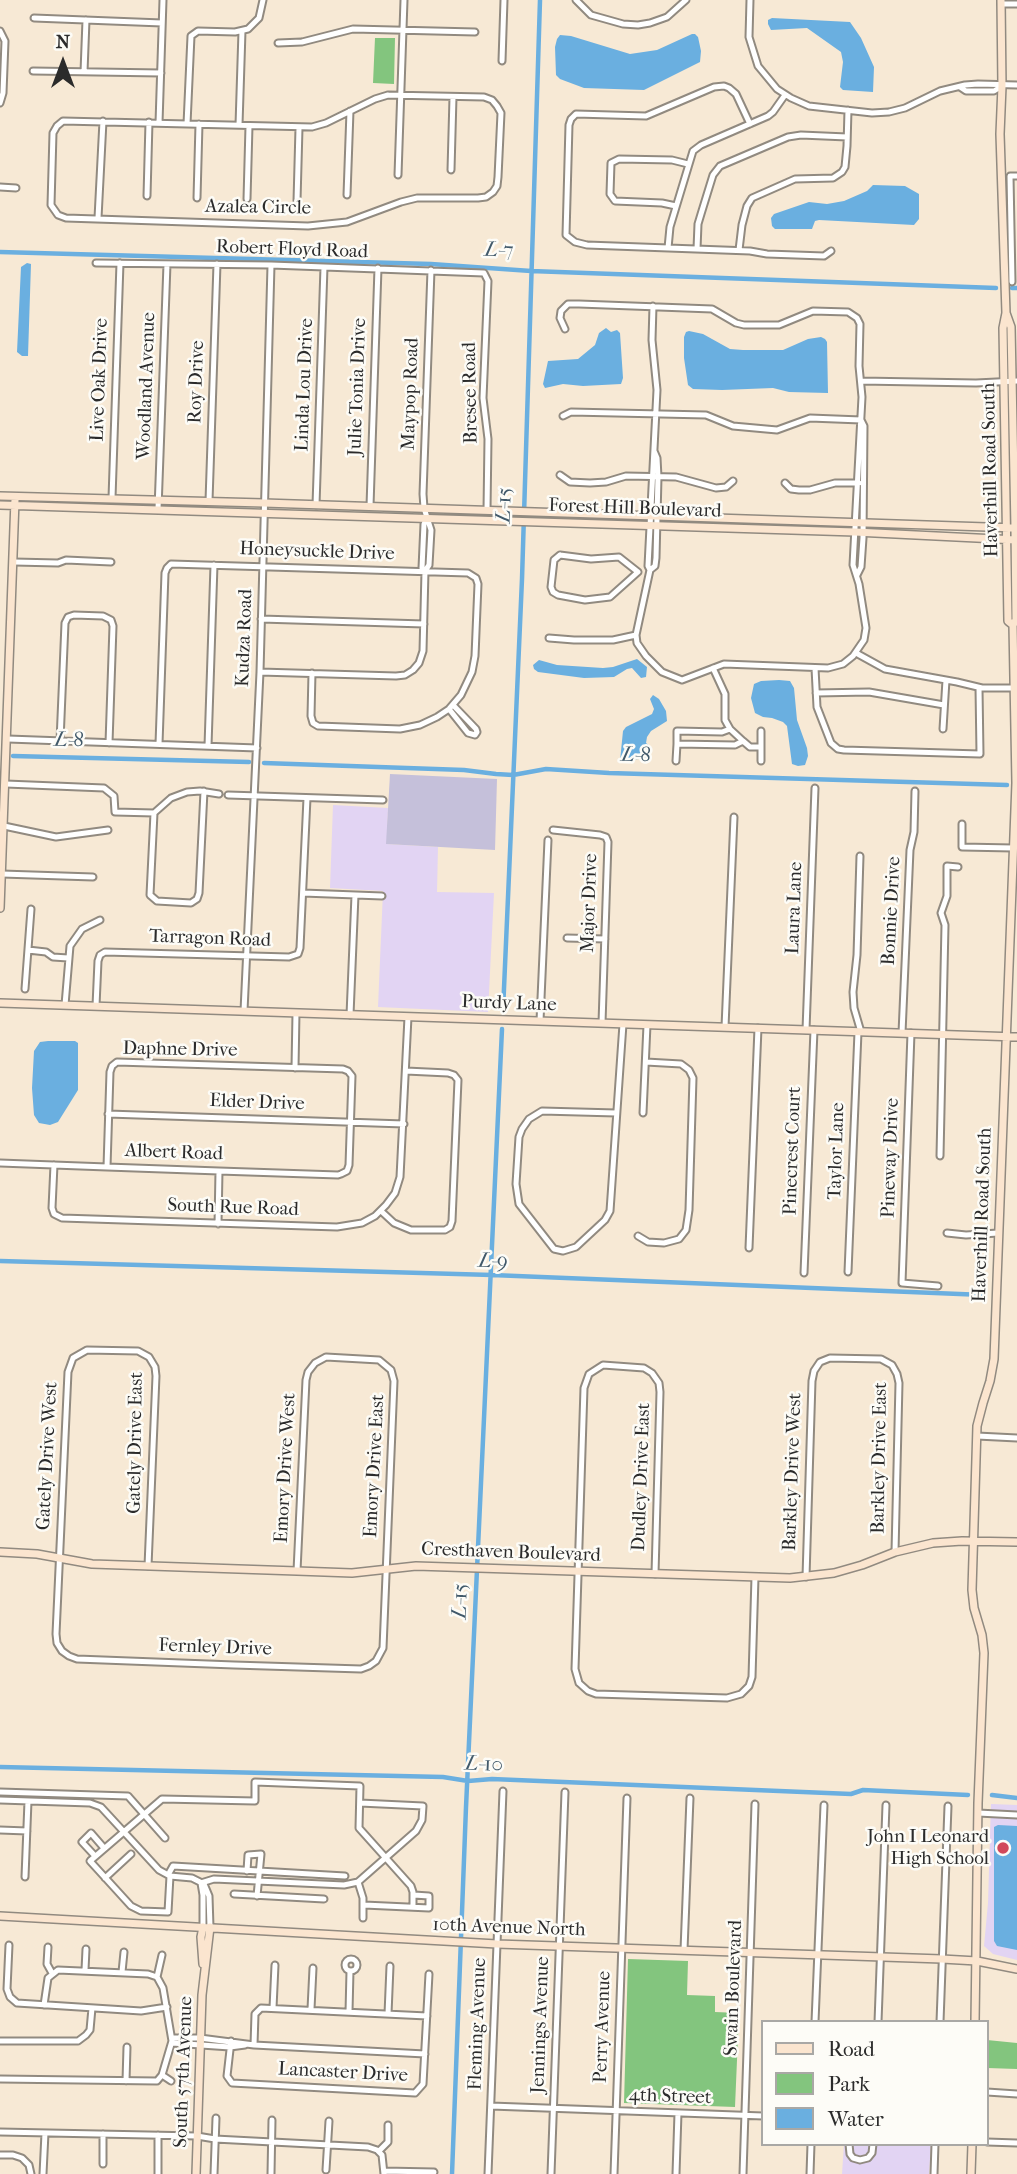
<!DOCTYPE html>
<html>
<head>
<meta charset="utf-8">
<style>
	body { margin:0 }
	#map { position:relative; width:1017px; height:2174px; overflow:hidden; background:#f7e9d5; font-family:"IM FELL French Canon",serif }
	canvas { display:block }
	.legend { position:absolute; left:761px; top:2020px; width:228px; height:126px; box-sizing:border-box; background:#fdfcf7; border:2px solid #a9a8a5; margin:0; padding:9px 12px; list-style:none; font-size:21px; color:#2b2b2b }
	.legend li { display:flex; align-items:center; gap:14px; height:35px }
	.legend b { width:35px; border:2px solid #a9a8a5 }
	.north { position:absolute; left:28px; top:28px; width:70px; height:70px; -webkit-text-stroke:5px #fdfcf7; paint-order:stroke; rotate:0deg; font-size:19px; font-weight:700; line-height:28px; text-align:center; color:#2b2b2b }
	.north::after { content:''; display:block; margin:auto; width:24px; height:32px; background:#2b2b2b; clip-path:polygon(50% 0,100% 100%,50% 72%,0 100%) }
</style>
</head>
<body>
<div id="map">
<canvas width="1017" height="2174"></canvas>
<ul class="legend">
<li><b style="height:9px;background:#fbe5cf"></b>Road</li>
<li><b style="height:19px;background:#83c57e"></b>Park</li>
<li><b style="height:19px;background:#6aafe0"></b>Water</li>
</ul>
<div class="north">N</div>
</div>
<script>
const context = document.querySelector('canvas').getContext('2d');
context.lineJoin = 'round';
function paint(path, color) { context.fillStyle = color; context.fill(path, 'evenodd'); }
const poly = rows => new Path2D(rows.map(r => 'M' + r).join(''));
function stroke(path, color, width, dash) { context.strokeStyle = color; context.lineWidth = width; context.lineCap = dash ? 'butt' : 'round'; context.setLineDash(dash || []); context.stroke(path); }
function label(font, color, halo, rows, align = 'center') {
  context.font = font + ' "IM FELL French Canon",serif'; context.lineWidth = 5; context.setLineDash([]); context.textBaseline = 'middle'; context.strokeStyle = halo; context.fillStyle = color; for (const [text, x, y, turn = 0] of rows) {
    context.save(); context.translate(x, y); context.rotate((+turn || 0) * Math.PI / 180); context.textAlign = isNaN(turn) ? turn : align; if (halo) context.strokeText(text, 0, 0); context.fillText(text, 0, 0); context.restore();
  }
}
const built = poly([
	[333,805,388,808,387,844,438,847,437,892,494,893,488,1012,378,1007,383,891,330,888],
	[991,1804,1017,1805,1017,1960,993,1954,984,1946,988,1903],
	[844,2144,931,2144,929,2174,842,2174]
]);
const industrial = poly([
	[390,774,497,779,495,850,386,844]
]);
const green = poly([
	[375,38,395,38,394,84,373,83],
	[628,1959,688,1961,687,1995,715,1996,715,2012,739,2013,735,2107,624,2103],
	[987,2040,1017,2043,1017,2069,987,2068]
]);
const water = poly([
	[772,18,850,22,861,38,874,67,873,92,843,90,840,87,843,62,841,52,807,28,771,30,768,24,768,20],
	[692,34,695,34,698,37,701,51,700,62,644,90,584,88,560,79,556,75,555,47,557,39,560,35,571,36,630,54,657,50],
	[873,185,905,186,919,194,919,219,914,225,819,220,815,221,812,229,775,229,772,226,771,218,774,214,809,202,827,204,844,201,867,191],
	[27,263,31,264,28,356,22,356,17,352,21,267],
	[606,328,611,332,617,330,620,333,623,378,621,384,583,386,563,384,545,388,543,384,548,361,578,359,595,345,599,333],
	[689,331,703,334,730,349,743,350,783,350,808,339,821,337,825,339,827,342,828,393,789,392,773,388,722,390,693,389,688,385,684,358,684,337,686,332],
	[637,659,647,667,646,677,641,678,632,668,627,669,614,677,584,678,538,672,534,669,533,665,539,660,557,665,603,668,613,667],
	[779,680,790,681,794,688,797,720,807,748,808,756,805,765,798,766,792,764,787,726,783,722,772,718,763,717,755,713,751,698,754,684,761,681],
	[653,695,659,699,666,711,667,721,651,731,647,737,646,743,652,748,650,756,648,758,620,761,623,731,626,727,652,714,654,709,650,699],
	[48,1041,75,1041,78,1043,78,1090,58,1122,50,1125,39,1123,34,1115,32,1088,34,1051,40,1042],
	[998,1825,1017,1826,1017,1950,997,1946,994,1941,994,1827]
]);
const canal = poly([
	[0,252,431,264,531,271,996,288],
	[1012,288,1017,288],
	[13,756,249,762],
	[264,763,464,770,496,774,513,775,546,769,609,773,1007,785],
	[503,1011,522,579,540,0],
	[0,1261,492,1275,984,1295],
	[0,1767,443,1777,468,1781,492,1779,851,1794,863,1790,968,1795],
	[992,1795,1017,1798],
	[452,2174,466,1807,502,1029]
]);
const street = poly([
	[576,0,591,15,623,24,638,25,650,23,667,17,686,0],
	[750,0,749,37,758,66,777,89,791,98,809,106,872,113,889,112,905,108,940,91,965,85,978,84,1017,85],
	[1001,4,1017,4],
	[34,18,162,23],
	[0,31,5,41,3,93,0,103],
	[278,43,302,42,353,29,475,32],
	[502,61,504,0],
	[33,71,161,73],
	[84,72,86,20],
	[960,87,966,91,994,91,1002,86],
	[388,95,484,97,492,100,497,106,501,113,498,177,497,186,493,192,486,197,478,198,417,198,401,202,347,222,308,226,66,218,58,215,51,205,53,133,57,126,63,121,312,127,326,123,375,99,388,95],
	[159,123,163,0],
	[187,124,191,36,198,31,235,32,248,29,259,18,263,0],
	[750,124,736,94,729,88,724,86,714,87,646,116,576,114,571,119,569,125,566,235,575,242,587,245,750,251,767,254,824,256,831,251],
	[239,125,242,31],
	[451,170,453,97],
	[398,175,404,0],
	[0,187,16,188],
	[347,195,350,111],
	[147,196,149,122],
	[197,198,199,124],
	[247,199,249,126],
	[297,201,299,128],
	[676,206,662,203,615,201,610,194,611,163,619,159,672,160,688,164],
	[98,218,103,121],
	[668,248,670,227,693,151,701,145,768,116,773,112,785,95],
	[697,249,698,224,701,214,713,175,720,166,788,137,801,135,847,137],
	[739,250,742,225,747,206,752,198,795,179,833,178,842,172,845,167,847,146,848,110],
	[96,263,271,265,484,273,488,281,483,398,488,439,487,510],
	[1012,282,1010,176,1017,176],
	[565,329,560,318,561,311,568,304,579,304,712,309,736,323,744,325,779,325,813,311,848,312,857,318,860,324,859,366,862,397,853,565,859,584,866,628,864,640,853,656,843,664,828,668,724,664,682,680,662,672,646,656,637,643,636,635,650,570,655,566,656,558,658,477,657,458,654,451],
	[861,381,976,383,1017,381],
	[563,416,571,412,706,415,733,426,777,430,810,418,861,420],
	[560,475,570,482,590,483,606,482,626,476,676,477,716,488,726,487,733,481],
	[785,483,791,489,799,490,810,490,835,483,859,483],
	[112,498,120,263],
	[209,501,217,264],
	[316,505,324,267],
	[370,506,378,268],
	[158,509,167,264],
	[560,555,591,559,619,557,638,572,610,597,585,600,558,595,553,592,551,587,554,560,560,555],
	[14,562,58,563,66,560,111,562],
	[650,570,648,566,657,390,652,340,653,306],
	[425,571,429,565,431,530,424,508,423,494,431,270],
	[857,575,861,567,863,538,864,426,861,420],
	[261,619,424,624],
	[549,638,574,640,613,640,636,635],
	[856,653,885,669,957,682,982,688,1017,688],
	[713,668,725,694,725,720,730,729,743,741,735,745,677,744,677,731,722,732,730,729],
	[815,668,817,707,831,743,838,749,844,750,980,754,979,688],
	[260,672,396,676,405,675,413,670,419,663,423,651,425,571,422,568,424,524,427,518],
	[816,693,869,692,944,705],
	[449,709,468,733,475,735,477,732,476,729,453,705],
	[943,729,946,680],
	[761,731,761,747],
	[8,739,257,748],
	[60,741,65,623,68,617,74,615,103,616,111,620,113,626,109,743],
	[743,741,750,747,761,747,761,761],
	[159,744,165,573,167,568,171,564,468,573,476,578,478,584,475,656,472,672,461,695,449,709,437,717,420,725,400,729,318,726,313,723,311,716,312,673],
	[208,746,214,565],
	[676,761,677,744],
	[6,784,104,788,114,796,115,812,154,813,171,798,187,792,200,791,219,794],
	[228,795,383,800],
	[154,813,150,895,157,901,191,903,197,899,199,893,204,791],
	[962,824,962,847,1013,848],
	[4,826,56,837,108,830],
	[553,830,600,835,606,837,608,842,602,1023],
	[860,856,857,955,853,992,854,1008,861,1032],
	[2,874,93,877],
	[303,893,382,896],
	[567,938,605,939],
	[28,950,46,952,53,957,68,958],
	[25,989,31,909],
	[65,1005,70,946,82,929,100,920],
	[96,1006,98,961,100,955,105,952,289,957,298,954,300,948,307,798],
	[244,1011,260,672,271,265],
	[350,1015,355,895],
	[540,1021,548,840],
	[725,1027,734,817],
	[806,1030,815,788],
	[902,1033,910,850,914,832,915,791],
	[911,1033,902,1283,938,1286],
	[295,1068,296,1013],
	[616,1113,542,1111,529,1119,522,1129,519,1137,516,1184,519,1204,554,1249,563,1251,576,1247,605,1220,610,1211,623,1024],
	[643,1113,647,1025],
	[108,1114,404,1124],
	[940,1156,945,925,941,913,947,896,947,866,958,867],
	[0,1163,107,1167,219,1171,338,1175,341,1174,347,1171,349,1165,352,1076,348,1071,343,1069,117,1062,112,1066,110,1072,107,1167],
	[54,1165,52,1208,54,1214,62,1218,337,1227,362,1223,375,1216,386,1205,395,1193,400,1177,408,1017],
	[381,1211,394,1223,411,1230,445,1230,450,1227,452,1221,458,1080,454,1075,448,1073,406,1071],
	[218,1224,219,1171],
	[947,1233,966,1235,998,1233],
	[638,1236,648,1242,664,1243,679,1239,686,1230,689,1210,693,1078,689,1070,681,1064,646,1062],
	[749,1248,758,1028],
	[848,1272,858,1032],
	[804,1273,814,1030],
	[977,1436,1017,1438],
	[148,1566,156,1376,155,1367,149,1357,138,1351,87,1350,73,1358,68,1372,56,1634,57,1643,62,1651,69,1656,77,1659,234,1665,361,1669,369,1666,376,1661,383,1648,394,1381,391,1370,379,1360,326,1357,315,1363,308,1372,306,1380,297,1571],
	[655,1574,660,1392,659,1383,652,1373,644,1368,603,1365,589,1374,584,1388,575,1669,579,1683,588,1691,596,1694,727,1698,741,1694,749,1686,752,1677,755,1577],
	[806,1577,812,1381,814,1371,820,1362,830,1358,881,1359,892,1365,897,1374,899,1383,895,1552],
	[0,1792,128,1796,165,1838],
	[0,1800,90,1803,101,1807,159,1870,170,1876,192,1878,204,1884,209,1896,210,1927],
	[978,1813,1017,1815],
	[0,1830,27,1831],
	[95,1856,82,1842,91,1833,104,1848],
	[247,1871,248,1855,261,1854,257,1896],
	[168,1875,173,1866,345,1876],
	[170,1876,168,1912,141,1911,131,1906,90,1861,162,1799,255,1801,255,1782,360,1786,359,1828,411,1886,413,1892,413,1907],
	[25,1877,28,1801],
	[105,1878,131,1854],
	[358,1882,363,1898,363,1918],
	[201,1883,214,1879,344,1885,358,1882,416,1831,422,1820,423,1806,360,1803],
	[201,1883,203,1895,203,1927],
	[234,1894,324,1899],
	[364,1905,429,1908,429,1896,414,1895],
	[9,1945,7,1989,10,1997,17,2003,141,2011,167,2007],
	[48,1947,47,1964,52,1973],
	[684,1950,690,1798],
	'345 1965a6 6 0 1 1 12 0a6 6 0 1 1-12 0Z',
	[85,1970,86,1949],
	[122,1972,124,1952],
	[157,1977,162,1955],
	[44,2005,48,1978,58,1970,148,1974,157,1977],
	[273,2008,275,1965],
	[311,2009,313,1968],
	[349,2012,350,1971],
	[388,2014,390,1966],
	[815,2022,824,1805],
	[878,2022,886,1805],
	[940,2022,948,1806],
	[172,2038,200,2038,254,2045,425,2054],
	[0,2041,78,2041,86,2035,90,2030,92,2008],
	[231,2041,227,2076,232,2083,415,2093,423,2084,429,1974],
	[172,2043,230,2047,245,2045],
	[254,2045,255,2014,261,2008,427,2016],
	[162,2075,171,2081],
	[0,2079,157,2081,162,2075,172,2041,163,1988,157,1977],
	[126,2081,127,2047],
	[987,2092,1017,2094],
	[491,2106,763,2116],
	[0,2132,197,2136,215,2139,368,2147,377,2150,382,2155,384,2174],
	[103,2134,103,2164],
	[987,2142,1017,2143],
	[849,2144,850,2154,853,2158,860,2160,868,2158,872,2153,873,2144],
	[379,2151,388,2142,388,2125],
	[0,2155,13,2155,22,2158,29,2165,31,2174],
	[326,2170,329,2121],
	[384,2171,434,2172],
	[43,2174,45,2133],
	[158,2174,158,2135],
	[214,2174,216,2118],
	[271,2174,272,2120],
	[488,2174,503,1791],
	[551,2174,565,1792],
	[614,2174,627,1798],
	[676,2174,678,2113],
	[743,2174,755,1804],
	[810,2174,811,2144],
	[934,2174,935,2144]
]);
const secondary = poly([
	[1001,0,1002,86,1000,134,1006,313,1003,328,1008,621,1013,625],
	[0,496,264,503,1017,528],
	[0,505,855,532,1017,540],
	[0,908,15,500],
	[0,1003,1017,1037],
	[0,1552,37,1554,92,1564,297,1571,352,1573,416,1566,790,1578,834,1573,862,1565,895,1552,933,1543,962,1541,1017,1542],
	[0,1916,497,1944,942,1959,977,1961,1017,1969],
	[203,1927,201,1937,203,1964],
	[975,2022,978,1803,984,1653,982,1635,974,1608,972,1590,977,1426,983,1403,990,1381,994,1359,1016,783,1013,625,1016,620,1015,528,1011,327,1006,313],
	[196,2174,202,1995,210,1927],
	[971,2174,972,2144]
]);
const markers = [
	[1003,1848,7,"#d1495b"]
];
const streetNames = [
	["Azalea Circle",258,208,1],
	["Robert Floyd Road",292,250,2],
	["Live Oak Drive",100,380,-88],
	["Roy Drive",197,382,-88],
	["Linda Lou Drive",305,385,-88],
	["Woodland Avenue",147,386,-88],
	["Julie Tonia Drive",358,387,-88],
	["Bresee Road",471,393,-91],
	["Maypop Road",411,394,-88],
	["Haverhill Road South",991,470,-91],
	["Forest Hill Boulevard",635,509,2],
	["Honeysuckle Drive",317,552,2],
	["Kudza Road",245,638,-88],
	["Major Drive",590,903,-88],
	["Laura Lane",795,908,-88],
	["Bonnie Drive",892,911,-87],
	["Tarragon Road",210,939,2],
	["Purdy Lane",509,1004,2],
	["Daphne Drive",180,1050,1],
	["Elder Drive",257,1103,2],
	["Pinecrest Court",793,1151,-88],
	["Taylor Lane",837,1151,-88],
	["Albert Road",174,1153,2],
	["Pineway Drive",891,1158,-88],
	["South Rue Road",233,1208,2],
	["Haverhill Road South",983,1215,-88],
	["Gately Drive East",136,1443,-89],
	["Gately Drive West",48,1456,-87],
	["Barkley Drive East",880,1458,-89],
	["Emory Drive East",375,1466,-87],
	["Emory Drive West",286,1468,-87],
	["Barkley Drive West",793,1472,-88],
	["Dudley Drive East",642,1477,-88],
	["Cresthaven Boulevard",511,1553,2],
	["Fernley Drive",215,1648,2],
	["10th Avenue North",509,1928,2],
	["Swain Boulevard",734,1988,-88],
	["Fleming Avenue",478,2024,-88],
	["Jennings Avenue",541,2025,-88],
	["Perry Avenue",603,2027,-88],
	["South 57th Avenue",184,2072,-88],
	["Lancaster Drive",343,2073,3],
	["4th Street",670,2097,2]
];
const poiNames = [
	["John I Leonard",989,1837],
	["High School",989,1859]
];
const waterNames = [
	["L-7",499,251,2],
	["L-15",505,505,-88],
	["L-8",69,741,2],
	["L-8",636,756,2],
	["L-9",493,1262,2],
	["L-15",461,1601,-88],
	["L-10",484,1765,2]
];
paint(built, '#e2d4f3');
paint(industrial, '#c5c0da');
paint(green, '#83c57e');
paint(water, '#6aafe0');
stroke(canal, '#6aafe0', 4.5);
stroke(street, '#918a80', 9);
stroke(secondary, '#918a80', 10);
stroke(street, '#fff', 5);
stroke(secondary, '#fbe5cf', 7);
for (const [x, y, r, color] of markers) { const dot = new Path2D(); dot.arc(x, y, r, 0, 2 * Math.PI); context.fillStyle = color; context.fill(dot); stroke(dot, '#fdfcf7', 2.5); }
label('19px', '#2b2b2b', '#fdfcf7', streetNames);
label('19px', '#2b2b2b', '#fdfcf7', poiNames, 'right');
label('italic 21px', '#41596a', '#fdfcf7', waterNames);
</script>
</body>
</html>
